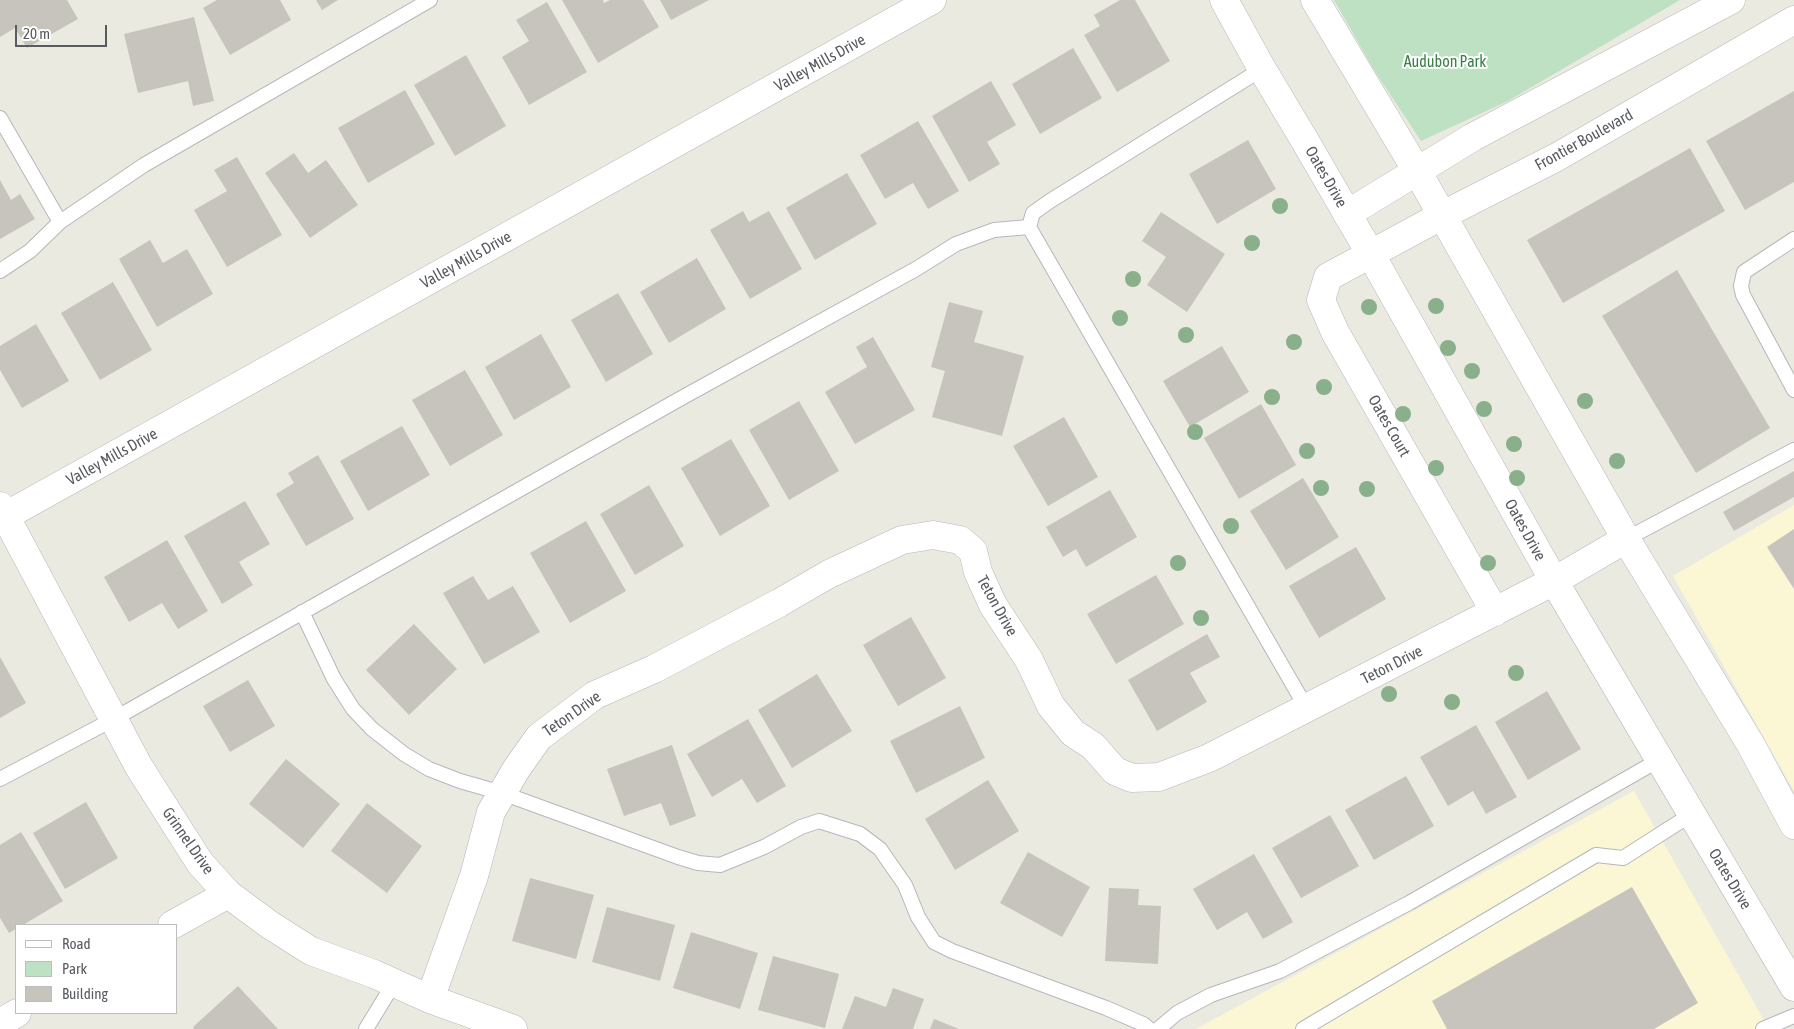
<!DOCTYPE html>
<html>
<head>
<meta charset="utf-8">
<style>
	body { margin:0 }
	#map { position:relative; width:1794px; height:1029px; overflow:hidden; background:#ebeae0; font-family:"Asap Condensed",sans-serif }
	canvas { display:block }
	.legend { position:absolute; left:15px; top:924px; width:162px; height:90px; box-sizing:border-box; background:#fff; border:1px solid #bcbdbf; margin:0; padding:6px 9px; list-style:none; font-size:15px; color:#585b60 }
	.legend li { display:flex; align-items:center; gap:10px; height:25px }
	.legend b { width:25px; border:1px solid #bcbdbf }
	.scale { position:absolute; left:15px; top:25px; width:92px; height:22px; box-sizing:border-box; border:2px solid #585b60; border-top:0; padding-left:6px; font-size:15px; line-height:18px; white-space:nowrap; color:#585b60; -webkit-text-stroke:4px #fff; paint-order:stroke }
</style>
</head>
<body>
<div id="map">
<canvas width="1794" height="1029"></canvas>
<ul class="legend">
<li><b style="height:6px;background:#fff"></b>Road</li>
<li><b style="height:14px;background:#bde1c2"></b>Park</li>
<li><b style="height:14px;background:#c6c4bd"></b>Building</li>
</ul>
<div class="scale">20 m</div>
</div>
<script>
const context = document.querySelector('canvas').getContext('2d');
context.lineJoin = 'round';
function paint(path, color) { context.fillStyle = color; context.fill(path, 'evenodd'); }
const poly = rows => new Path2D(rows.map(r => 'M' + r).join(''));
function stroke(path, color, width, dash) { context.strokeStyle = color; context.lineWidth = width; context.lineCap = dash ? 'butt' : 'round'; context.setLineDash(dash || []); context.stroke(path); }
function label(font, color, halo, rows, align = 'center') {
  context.font = font + ' "Asap Condensed",sans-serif'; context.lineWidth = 4; context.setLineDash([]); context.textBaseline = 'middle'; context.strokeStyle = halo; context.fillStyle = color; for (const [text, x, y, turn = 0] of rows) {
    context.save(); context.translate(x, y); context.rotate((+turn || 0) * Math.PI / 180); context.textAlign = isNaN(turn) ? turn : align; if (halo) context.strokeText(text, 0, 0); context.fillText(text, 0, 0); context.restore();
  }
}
const commercial = poly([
	[1794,505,1794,791,1673,576],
	[1634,791,1769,1029,1196,1029]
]);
const green = poly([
	[1334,0,1680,0,1508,101,1421,141,1374,70]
]);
const building = poly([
	[0,0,67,0,78,19,27,48,15,28,0,37],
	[217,0,280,0,291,20,230,55,203,8],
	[316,0,338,0,322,10],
	[562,0,603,0,604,3,610,0,643,0,659,27,598,63],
	[660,0,709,0,671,20],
	[1120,0,1135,0,1170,61,1117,92,1084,35,1100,26,1094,15],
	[547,2,587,72,529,105,502,57,529,41,516,20],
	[194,17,214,101,193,106,188,81,138,93,124,34],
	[1073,48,1102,98,1040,134,1012,84],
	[466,55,506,126,455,156,414,85],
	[991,81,1016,125,987,142,1000,164,969,182,932,116],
	[405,90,435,144,368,183,338,128],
	[1794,91,1794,182,1745,210,1706,141],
	[918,121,959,191,928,209,913,183,885,199,860,155],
	[1248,140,1276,189,1217,224,1189,174],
	[1690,148,1725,211,1563,303,1527,240],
	[294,153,308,173,326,160,358,205,310,238,265,173],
	[237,157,282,235,227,267,194,210,227,191,214,170],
	[847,173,877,224,815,260,786,208],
	[0,180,11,200,20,194,35,219,0,239],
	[743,211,749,222,769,211,802,269,750,299,710,230],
	[1161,212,1225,254,1187,312,1147,285,1166,257,1142,241],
	[150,240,163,263,187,249,213,294,157,327,119,259],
	[697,258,726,309,669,343,640,292],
	[1677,270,1770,428,1696,473,1602,316],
	[113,282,152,350,100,380,61,313],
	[618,293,653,354,606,382,571,320],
	[949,302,983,311,974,342,1024,356,1002,436,932,417,945,371,931,367],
	[36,324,69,381,22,408,0,370,0,346],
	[541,334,571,387,514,420,485,367],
	[873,337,915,410,855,444,825,392,867,367,856,347],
	[1222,346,1249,392,1190,427,1163,381],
	[465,370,503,435,450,466,412,400],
	[799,401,839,471,789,500,749,430],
	[1261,404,1296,465,1239,499,1204,438],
	[1064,417,1098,477,1048,506,1013,446],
	[402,426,430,475,368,511,340,461],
	[731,439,770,506,720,536,681,468],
	[318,455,354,519,306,546,276,494,294,483,288,473],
	[1794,471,1794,497,1734,531,1723,512],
	[1303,478,1339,537,1286,570,1250,511],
	[649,485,684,546,635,575,600,514],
	[1110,490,1137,537,1086,567,1076,549,1063,557,1046,527],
	[245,501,270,544,239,562,253,585,222,604,184,536],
	[586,521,626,591,570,623,530,553],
	[1794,529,1794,589,1767,547],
	[167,540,208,611,178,629,162,603,129,622,104,577],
	[1356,547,1386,599,1319,638,1289,586],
	[1156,575,1184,624,1116,664,1087,614],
	[473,576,488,600,513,586,540,632,484,664,443,593],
	[911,617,946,678,898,706,863,645],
	[414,624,457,669,409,715,366,670],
	[1207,634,1220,657,1190,673,1207,702,1157,731,1128,680],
	[0,657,26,703,0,718],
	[817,674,852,731,792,768,758,710],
	[248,680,275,726,230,752,203,706],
	[1547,691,1581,749,1528,780,1495,722],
	[960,706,985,758,916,793,890,741],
	[748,719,786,786,757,803,742,779,712,797,687,754],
	[1476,725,1517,797,1486,814,1473,791,1448,806,1420,757],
	[672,745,696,816,670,826,661,803,624,816,607,769],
	[286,759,340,804,303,848,249,804],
	[1406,776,1434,826,1374,860,1345,810],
	[988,780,1019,831,955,870,925,819],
	[86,802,118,858,65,889,33,833],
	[367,803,422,846,387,893,331,851],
	[1330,815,1359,866,1301,898,1272,848],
	[21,832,63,901,23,925,16,925,16,929,9,933,0,918,0,845],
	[1028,852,1090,887,1062,937,1000,903],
	[1254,854,1293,922,1263,939,1247,912,1217,930,1193,889],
	[530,878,594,895,576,959,512,941],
	[1632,887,1698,1003,1654,1029,1447,1029,1432,1001],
	[1109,888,1139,889,1138,905,1161,906,1158,964,1105,961],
	[607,907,675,925,660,981,592,962],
	[691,932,758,953,740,1009,673,988],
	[773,956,839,974,825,1028,758,1010],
	[238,986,278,1029,194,1029,193,1027],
	[893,988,924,999,913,1029,842,1029,855,996,886,1007],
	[934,1019,959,1029,930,1029]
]);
const lane = poly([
	[1262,69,1050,201,1033,213,1029,227,1307,709],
	[0,118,60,222],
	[1794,239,1744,272,1741,286,1743,295,1794,390],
	[0,271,30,251,60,222,144,165,430,0],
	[1626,539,1794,450],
	[302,612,334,679,353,709,372,729,404,754,429,769,460,781,502,793,678,857,698,863,720,865,764,847,801,827,819,821,860,834,880,849,905,885,918,917,934,942,952,951,1106,1008,1143,1024,1149,1029],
	[0,779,112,720,685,396,916,269,956,244,994,230,1029,227],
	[366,1029,394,983],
	[1158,1029,1177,1013,1211,995,1280,971,1409,903,1659,760],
	[1303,1029,1596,855,1623,858,1692,814],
	[1763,1029,1794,1016]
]);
const street = poly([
	[1347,214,1473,137,1731,0],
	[0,506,139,767,200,863,228,894,270,925,311,951,374,974,430,999,513,1029],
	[0,519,932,0],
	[1495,612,1335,332,1321,300,1328,277,1441,216,1557,157,1794,20],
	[172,925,228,894],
	[430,999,474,876,491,812,517,768,539,737,595,695,654,669,779,603,829,574,902,540,933,535,960,540,973,551,978,572,993,605,1029,660,1051,706,1073,733,1093,746,1115,771,1132,778,1159,777,1209,758,1554,581,1626,539],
	[0,1023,17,1013]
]);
const secondary = poly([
	[1224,0,1262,69,1308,146,1370,253,1554,581,1794,987],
	[1315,0,1417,171,1626,539,1751,745,1794,825]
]);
const trees = [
	[1280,206],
	[1252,243],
	[1133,279],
	[1436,306],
	[1369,307],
	[1120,318],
	[1186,335],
	[1294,342],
	[1448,348],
	[1472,371],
	[1324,387],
	[1272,397],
	[1585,401],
	[1484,409],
	[1403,414],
	[1195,432],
	[1514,444],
	[1307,451],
	[1617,461],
	[1436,468],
	[1517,478],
	[1321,488],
	[1367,489],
	[1231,526],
	[1178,563],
	[1488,563],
	[1201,618],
	[1516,673],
	[1389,694],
	[1452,702]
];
const parkNames = [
	["Audubon Park",1445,62]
];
const streetNames = [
	["Valley Mills Drive",820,63,-29],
	["Frontier Boulevard",1584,140,-29],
	["Oates Drive",1326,177,60],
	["Valley Mills Drive",466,260,-29],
	["Oates Court",1389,426,60],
	["Valley Mills Drive",112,457,-29],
	["Oates Drive",1525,530,61],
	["Teton Drive",997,606,61],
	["Teton Drive",1392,665,-27],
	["Teton Drive",572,714,-35],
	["Grinnel Drive",188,841,55],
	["Oates Drive",1730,879,59]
];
paint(commercial, '#fbf7d4');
paint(green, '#bde1c2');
paint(building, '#c6c4bd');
stroke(lane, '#b5b7bc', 16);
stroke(street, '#b5b7bc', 29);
stroke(secondary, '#b5b8be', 29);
stroke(lane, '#fff', 14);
stroke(street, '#fff', 28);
stroke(secondary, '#fff', 28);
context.fillStyle = '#89af8b';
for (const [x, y] of trees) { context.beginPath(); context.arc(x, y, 8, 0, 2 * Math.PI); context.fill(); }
label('16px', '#397f46', '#fff', parkNames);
label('16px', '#585b60', '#fff', streetNames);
</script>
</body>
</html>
